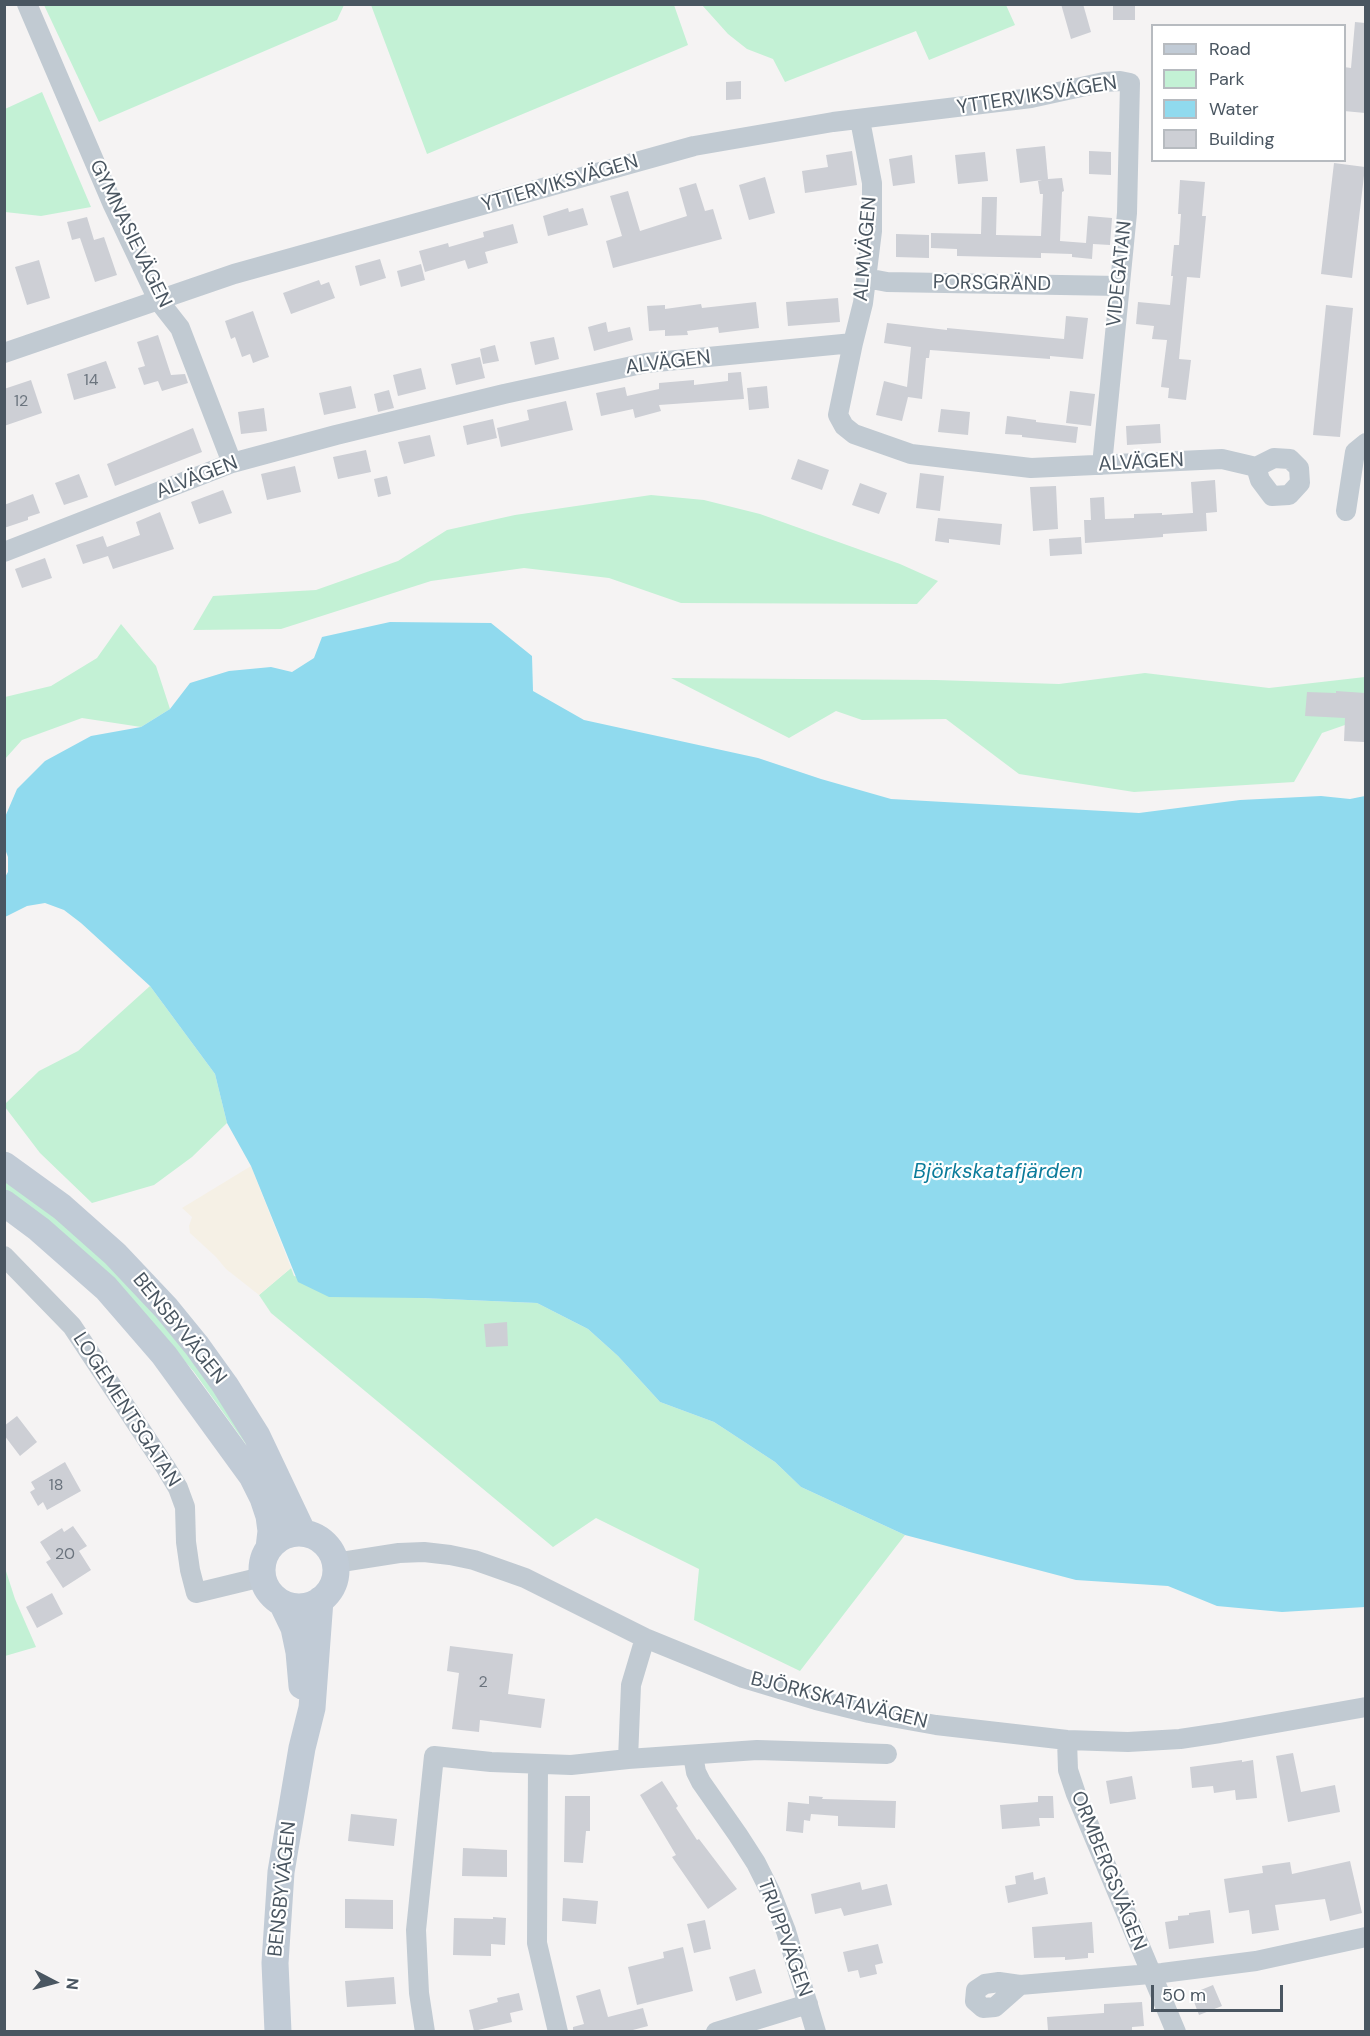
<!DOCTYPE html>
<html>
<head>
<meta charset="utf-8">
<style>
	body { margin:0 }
	#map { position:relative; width:1370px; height:2036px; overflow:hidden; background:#f5f3f3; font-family:"DM Sans",sans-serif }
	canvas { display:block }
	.frame { position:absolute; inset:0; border:6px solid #4a5661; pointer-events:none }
	.legend { position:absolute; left:1151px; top:24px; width:195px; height:138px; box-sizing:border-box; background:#fff; border:2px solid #b7bbc0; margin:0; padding:8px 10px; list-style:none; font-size:18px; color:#4a5661 }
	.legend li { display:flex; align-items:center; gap:12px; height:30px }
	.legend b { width:30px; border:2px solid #b7bbc0 }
	.north { position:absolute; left:24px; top:1952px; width:60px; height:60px; -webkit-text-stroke:4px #fff; paint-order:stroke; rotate:96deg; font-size:16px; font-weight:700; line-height:24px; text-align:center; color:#4a5661 }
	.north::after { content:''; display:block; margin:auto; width:21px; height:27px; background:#4a5661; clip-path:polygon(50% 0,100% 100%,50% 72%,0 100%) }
	.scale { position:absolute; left:1151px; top:1985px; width:132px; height:27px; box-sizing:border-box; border:3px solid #4a5661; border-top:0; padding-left:8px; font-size:18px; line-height:21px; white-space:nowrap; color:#4a5661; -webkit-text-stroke:4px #fff; paint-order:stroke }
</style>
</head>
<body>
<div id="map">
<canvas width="1370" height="2036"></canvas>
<div class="frame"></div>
<ul class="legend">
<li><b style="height:8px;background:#c1cbd6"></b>Road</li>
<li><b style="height:16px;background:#c3f1d5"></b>Park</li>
<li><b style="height:16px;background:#90daee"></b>Water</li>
<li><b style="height:16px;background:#cdcfd5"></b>Building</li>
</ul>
<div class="north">N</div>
<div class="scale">50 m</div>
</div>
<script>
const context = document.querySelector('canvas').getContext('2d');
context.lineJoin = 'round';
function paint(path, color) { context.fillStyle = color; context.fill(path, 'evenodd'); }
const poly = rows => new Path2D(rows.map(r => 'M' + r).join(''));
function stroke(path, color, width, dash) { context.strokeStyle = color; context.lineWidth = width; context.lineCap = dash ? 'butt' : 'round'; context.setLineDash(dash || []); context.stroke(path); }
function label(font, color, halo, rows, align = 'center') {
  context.font = font + ' "DM Sans",sans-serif'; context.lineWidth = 4.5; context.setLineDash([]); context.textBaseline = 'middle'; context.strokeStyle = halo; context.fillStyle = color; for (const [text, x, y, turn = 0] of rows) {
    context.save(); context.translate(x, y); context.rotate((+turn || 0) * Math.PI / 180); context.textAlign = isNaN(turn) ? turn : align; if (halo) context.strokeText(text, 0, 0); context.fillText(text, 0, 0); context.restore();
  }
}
const green = poly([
	[44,5,344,5,337,20,99,122],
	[371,5,674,5,688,45,427,154],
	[702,5,1006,5,1015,25,929,60,916,31,785,82,773,59,747,49,728,34],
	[42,92,91,207,41,216,5,212,5,109],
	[651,495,704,500,760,514,900,564,938,581,917,604,681,603,609,578,524,568,431,581,281,629,193,630,213,596,316,590,398,561,447,530,515,515],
	[121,624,156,666,170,709,141,727,82,718,22,740,5,759,5,697,51,686,97,658],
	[1145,673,1269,688,1365,677,1365,718,1322,733,1294,782,1134,792,1019,774,946,719,862,720,836,711,789,738,671,678,936,680,1059,684],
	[150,986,215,1074,227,1123,192,1157,154,1185,92,1203,40,1153,5,1107,5,1104,39,1071,78,1051],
	[4,1178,44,1208,117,1272,202,1368,266,1472,194,1372,148,1318,39,1216,5,1189],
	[291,1268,294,1276,422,1298,537,1303,588,1329,618,1356,660,1402,714,1422,775,1462,801,1487,905,1535,800,1671,694,1620,699,1569,596,1518,553,1547,271,1313,259,1295],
	[5,1568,15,1599,36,1647,5,1656]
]);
const sand = poly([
	[251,1166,291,1268,259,1295,226,1269,216,1257,190,1233,189,1226,192,1217,182,1208]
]);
const water = poly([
	[390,622,491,623,532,656,533,691,584,720,758,758,821,779,891,799,1139,813,1240,800,1321,796,1350,799,1365,796,1365,1607,1282,1612,1217,1606,1168,1586,1076,1580,905,1535,801,1487,775,1462,714,1422,660,1402,618,1356,588,1329,537,1303,422,1298,329,1297,298,1282,251,1166,227,1123,215,1074,150,986,81,923,64,910,45,903,27,906,5,917,5,877,8,872,8,857,5,849,5,817,17,789,45,761,91,736,141,727,170,709,190,683,229,671,271,667,292,672,314,658,322,637]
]);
const building = poly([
	[1061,4,1083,4,1091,32,1071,39],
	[1113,4,1135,4,1135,20,1113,20],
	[1355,22,1365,23,1365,113,1344,111,1344,67,1351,68],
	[741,81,741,99,726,100,726,82],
	[1045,146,1048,179,1062,178,1064,191,1062,192,1060,241,1086,243,1088,216,1112,218,1110,245,1093,244,1092,259,1072,257,1072,254,1041,253,1041,258,957,256,957,249,931,248,931,233,981,234,982,197,997,197,996,235,1041,236,1043,194,1040,194,1038,181,1042,180,1020,183,1016,149],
	[852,151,857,185,805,193,802,171,828,167,826,155],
	[1089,151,1111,152,1111,175,1089,174],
	[985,152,988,181,958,184,955,155],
	[912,155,915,183,893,186,889,159],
	[1334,163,1365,167,1352,278,1321,274],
	[765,177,775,213,749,220,739,185],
	[1180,180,1205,182,1202,216,1206,216,1200,278,1187,277,1179,359,1191,360,1186,400,1168,398,1169,388,1161,387,1167,340,1152,339,1154,326,1136,324,1138,302,1170,305,1173,276,1171,276,1174,245,1179,245,1181,214,1178,214],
	[696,183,705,211,713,209,722,239,613,268,606,241,622,236,610,196,628,191,640,231,687,216,679,188],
	[568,208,569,212,583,208,588,225,548,236,543,216],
	[87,217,94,240,104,237,117,275,95,282,80,238,72,240,67,222],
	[513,224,518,243,485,252,488,263,468,269,465,260,425,272,419,251,448,243,449,247,484,237,483,232],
	[896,234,929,235,929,258,896,257],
	[380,259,386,278,360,286,355,266],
	[39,260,50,298,27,305,15,267],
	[421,264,425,280,401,287,397,271],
	[319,280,321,285,329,282,335,298,291,314,283,293],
	[838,298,840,322,788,326,786,302],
	[756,302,759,328,719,333,718,327,687,331,688,335,665,336,665,330,649,331,647,306,665,305,665,309,701,304,702,308],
	[1326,305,1353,308,1340,437,1313,435],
	[253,311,269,357,253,363,250,354,242,357,235,337,231,339,225,321],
	[1066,316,1088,318,1083,359,1050,356,1050,359,930,350,929,358,926,358,922,399,908,397,902,421,876,415,884,381,907,387,911,347,884,343,887,323,947,330,947,328,1064,339],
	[606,322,608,332,630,327,633,340,594,351,588,327],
	[158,335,171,375,185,374,188,383,162,391,158,381,144,385,138,368,145,366,137,342],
	[554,337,559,359,535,365,530,342],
	[495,345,499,361,483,364,480,349],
	[480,357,485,378,456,385,451,364],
	[106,361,116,388,74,400,67,374],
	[421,368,426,389,398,396,393,375],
	[741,372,744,399,659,405,661,411,635,418,633,409,601,416,596,393,625,387,627,396,659,389,659,383,694,380,694,385,728,381,728,373],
	[31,380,42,413,4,426,4,389],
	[351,386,356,408,324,415,319,393],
	[767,386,769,408,749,410,747,388],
	[389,390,394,408,378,412,374,394],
	[1070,391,1095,394,1091,426,1066,423],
	[566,401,573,430,501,447,497,428,529,420,527,410],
	[264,408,267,431,241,434,238,412],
	[941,409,970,412,968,435,938,432],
	[1007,416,1036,420,1036,422,1078,427,1076,443,1022,437,1022,435,1005,434],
	[493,419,497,438,467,445,463,426],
	[1160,424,1161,443,1127,445,1126,426],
	[193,428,202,452,115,486,107,464],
	[430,435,435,456,404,464,398,442],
	[366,450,371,472,338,479,333,457],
	[798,459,829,470,822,490,791,479],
	[295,466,301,492,267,500,261,474],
	[920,473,944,476,940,511,916,508],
	[79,474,88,497,64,505,55,483],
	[387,476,391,494,378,497,374,479],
	[1215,480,1217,512,1206,513,1207,531,1163,534,1163,537,1085,543,1084,520,1091,520,1090,498,1104,497,1105,519,1134,518,1134,514,1162,513,1162,515,1193,513,1191,482],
	[860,483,887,493,879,514,852,505],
	[1056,486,1058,529,1033,531,1030,487],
	[223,490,232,513,199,524,191,502],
	[33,494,40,513,28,517,28,520,4,528,4,505],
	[160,512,174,549,113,569,108,556,83,564,76,545,103,536,107,547,140,535,136,522],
	[938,518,1002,524,1000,545,949,539,949,543,935,541],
	[1081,537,1082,554,1050,556,1049,539],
	[45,558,52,578,22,588,15,569],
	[1336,691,1365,693,1364,742,1344,741,1345,718,1305,716,1307,692,1336,693],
	[507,1322,508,1346,486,1347,484,1324],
	[17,1416,37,1442,20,1456,4,1435,4,1426],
	[65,1462,81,1491,47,1510,43,1502,38,1506,30,1492,35,1489,31,1482],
	[73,1526,87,1546,79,1551,91,1570,63,1588,46,1562,51,1559,40,1542,62,1528,64,1532],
	[52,1593,63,1614,37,1628,26,1607],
	[450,1646,513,1654,508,1694,545,1699,541,1728,480,1720,479,1732,452,1729,459,1673,447,1671],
	[1293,1753,1301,1792,1335,1785,1340,1812,1288,1822,1276,1756],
	[1242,1760,1242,1762,1253,1760,1257,1798,1236,1800,1235,1790,1214,1793,1213,1786,1192,1788,1190,1767],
	[1132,1776,1136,1799,1110,1804,1106,1781],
	[662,1781,678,1806,676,1808,697,1840,699,1839,737,1889,708,1909,672,1857,676,1855,640,1795],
	[565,1796,590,1796,590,1831,586,1831,583,1863,564,1862],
	[809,1796,823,1797,822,1799,896,1801,895,1828,838,1826,838,1816,811,1814,810,1821,804,1820,803,1833,786,1831,788,1802,809,1804],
	[1038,1796,1053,1796,1054,1818,1039,1818,1040,1826,1002,1829,1000,1805,1038,1802],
	[351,1814,397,1819,394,1846,348,1841],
	[463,1848,507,1850,507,1877,462,1876],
	[1350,1861,1362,1913,1330,1921,1325,1899,1275,1905,1279,1930,1252,1934,1249,1910,1229,1913,1224,1879,1263,1873,1262,1866,1290,1862,1292,1874],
	[1033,1872,1034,1880,1045,1877,1048,1894,1008,1903,1005,1886,1016,1884,1015,1876],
	[860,1882,862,1890,887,1884,892,1905,844,1916,841,1908,815,1914,811,1894],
	[563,1898,598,1901,596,1924,562,1921],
	[345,1899,393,1900,393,1929,345,1928],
	[1210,1910,1214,1943,1169,1949,1165,1922,1178,1920,1178,1916,1189,1915,1189,1913],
	[493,1917,506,1918,505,1945,491,1944,491,1956,453,1955,454,1918,493,1919],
	[705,1920,711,1949,694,1953,687,1924],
	[1092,1922,1094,1953,1088,1953,1088,1958,1065,1960,1065,1957,1034,1958,1032,1927],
	[878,1944,883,1963,875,1965,877,1974,860,1978,858,1970,848,1972,843,1952],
	[683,1947,693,1991,637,2005,628,1967,664,1958,663,1952],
	[755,1969,762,1993,736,2001,729,1977],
	[394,1977,396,2004,347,2007,345,1981],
	[1213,1985,1222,2006,1199,2015,1191,1994],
	[600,1989,608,2017,643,2008,648,2026,629,2031,573,2031,573,2027,584,2024,576,1996],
	[519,1993,523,2010,510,2013,512,2022,474,2031,469,2010,498,2002,497,1998],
	[1142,2002,1144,2026,1132,2027,1132,2031,1048,2031,1047,2017,1104,2013,1104,2004]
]);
const minor = poly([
	[27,4,113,205,158,300,180,328,232,463],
	[866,278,887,282,1119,286],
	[853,343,863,303,872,231,872,183,860,120],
	[4,353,234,274,694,146,833,122,1031,98,1104,82,1120,81,1130,83,1127,213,1102,465],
	[1346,511,1355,452,1366,443],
	[4,552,232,463,336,435,504,394,646,363,853,343,838,415,844,426,854,434,911,454,1031,468,1222,459,1256,467,1274,458,1290,459,1299,468,1300,483,1289,495,1272,496,1260,480,1256,467],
	[4,1256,72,1326,166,1468,178,1488,185,1507,186,1542,190,1570,196,1593,262,1577],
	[335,1563,399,1553,424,1552,450,1555,474,1560,525,1578,645,1638,743,1678,816,1700,869,1713,936,1725,1067,1740,1128,1742,1180,1739,1220,1733,1366,1707],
	[1067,1740,1068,1770,1076,1794,1176,2032],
	[693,1755,696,1772,701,1782,738,1835,756,1863,771,1893,786,1931,816,2032],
	[628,1759,631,1685,645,1638],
	[538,1765,537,1943,558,2032],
	[1020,1985,995,2007,983,2008,975,2001,976,1990,985,1984,999,1982,1020,1985,1162,1973,1256,1961,1366,1937],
	[425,2032,419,1993,416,1930,434,1756,491,1762,571,1765,628,1759,757,1750,887,1754],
	[716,2032,808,2004]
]);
const secondary = poly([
	[4,1165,62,1207,115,1254,166,1308,197,1346,225,1385,257,1436,303,1533],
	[4,1203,39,1229,106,1288,164,1355,252,1476,263,1498,269,1516,271,1531,269,1548],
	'262 1570a37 37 0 1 1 74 0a37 37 0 1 1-74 0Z',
	[282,1603,294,1628,299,1652,302,1686],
	[278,2032,275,1963,281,1872,302,1748,312,1708,320,1600]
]);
const numberNames = [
	["14",91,381],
	["12",21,402],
	["18",56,1486],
	["20",65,1555],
	["2",483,1683]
];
const streetNames = [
	["YTTERVIKSVÄGEN",1037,96,-9],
	["YTTERVIKSVÄGEN",560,184,-16],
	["GYMNASIEVÄGEN",130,234,64],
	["ALMVÄGEN",866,249,-85],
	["VIDEGATAN",1120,274,-84],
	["PORSGRÄND",992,284,1],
	["ALVÄGEN",668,363,-7],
	["ALVÄGEN",1141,463,-3],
	["ALVÄGEN",197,478,-21],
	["BENSBYVÄGEN",179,1329,51],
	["LOGEMENTSGATAN",126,1410,57],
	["BJÖRKSKATAVÄGEN",839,1701,14],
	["ORMBERGSVÄGEN",1108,1871,68],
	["BENSBYVÄGEN",283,1889,-84],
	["TRUPPVÄGEN",784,1938,70]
];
const waterNames = [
	["Björkskatafjärden",998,1172]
];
paint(green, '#c3f1d5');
paint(sand, '#f5f0e5');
paint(water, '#90daee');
paint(building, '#cdcfd5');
stroke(minor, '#c1cad2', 20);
stroke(secondary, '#c1cbd6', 27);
label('16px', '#6b747e', null, numberNames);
label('20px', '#4a5661', '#fff', streetNames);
label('italic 21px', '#0c7c9b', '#fff', waterNames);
</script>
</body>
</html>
